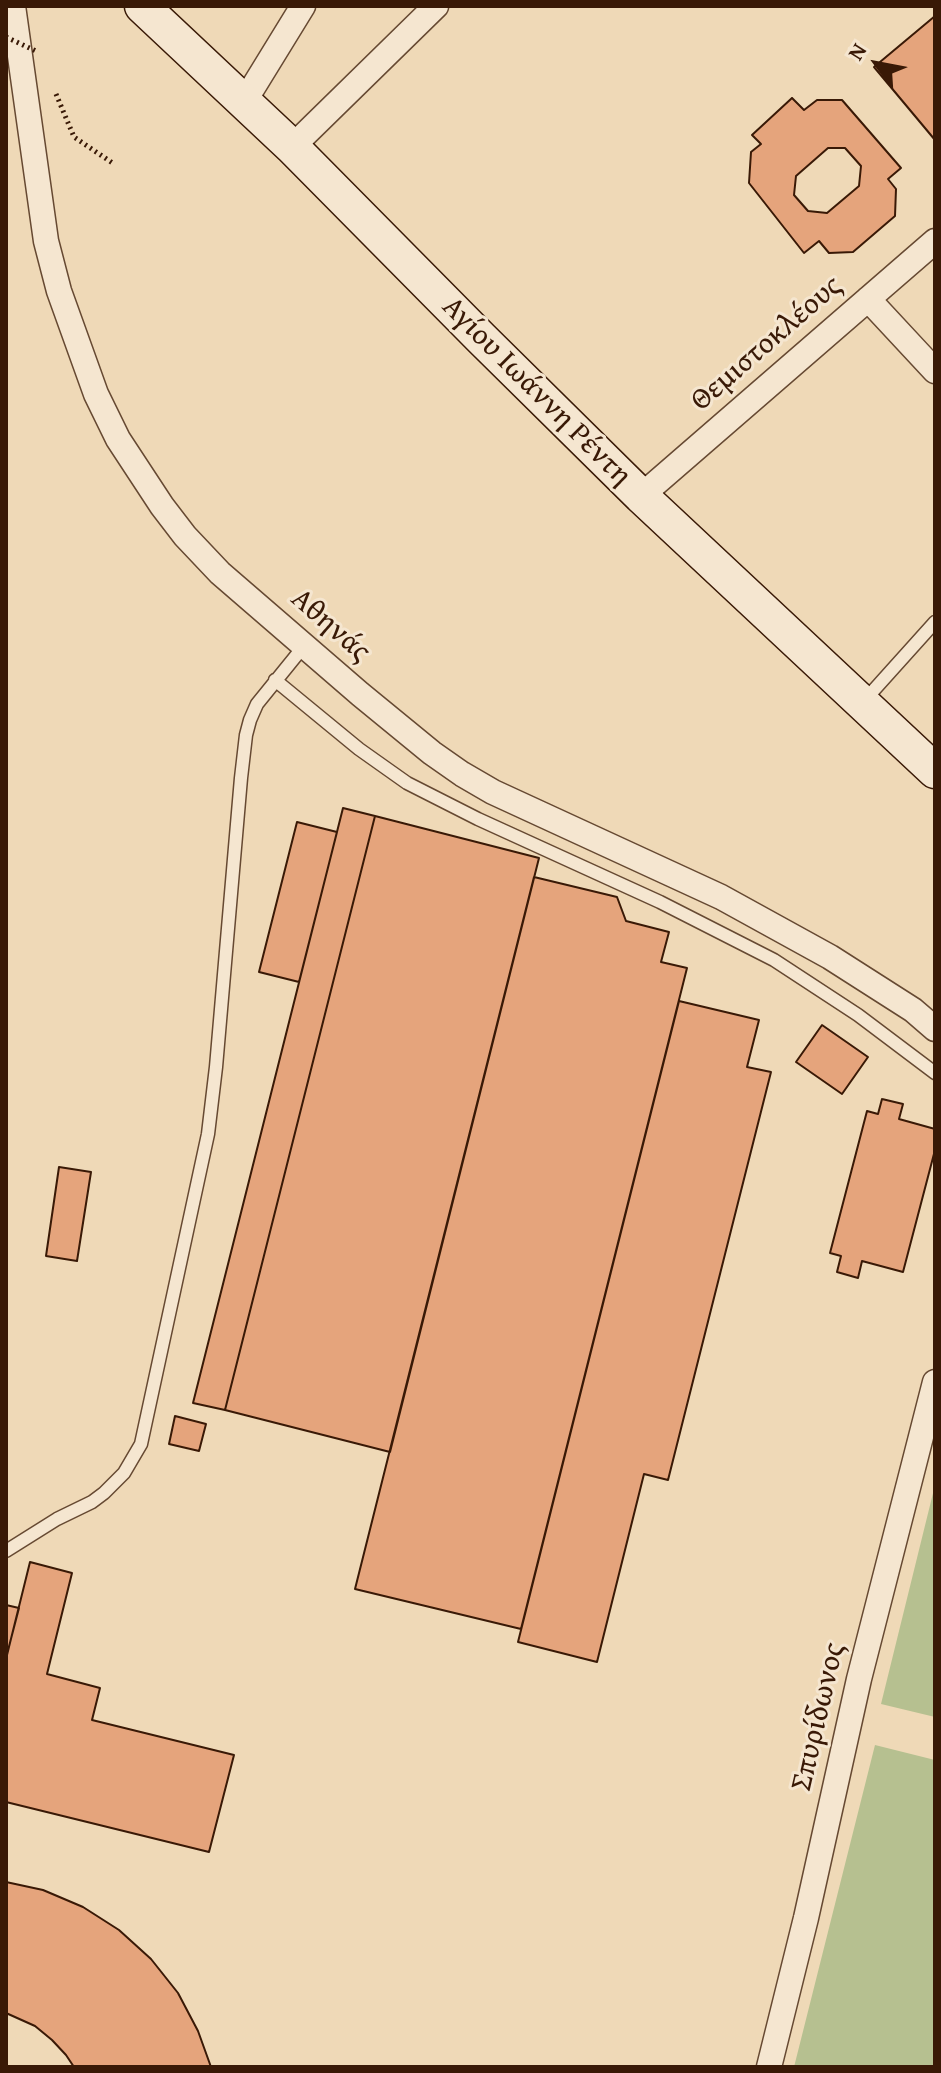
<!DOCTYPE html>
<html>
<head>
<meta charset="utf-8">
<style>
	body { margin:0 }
	#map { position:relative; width:941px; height:2073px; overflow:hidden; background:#efd9b7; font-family:"Gentium Book Plus",serif }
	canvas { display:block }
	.frame { position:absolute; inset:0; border:8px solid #391906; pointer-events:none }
	.north { position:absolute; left:837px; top:24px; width:80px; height:80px; -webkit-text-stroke:6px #f5e6d0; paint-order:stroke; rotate:302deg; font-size:22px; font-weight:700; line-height:32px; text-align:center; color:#391906 }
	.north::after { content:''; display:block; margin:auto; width:28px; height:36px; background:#391906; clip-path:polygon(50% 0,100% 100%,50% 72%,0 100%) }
</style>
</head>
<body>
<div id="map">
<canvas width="941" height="2073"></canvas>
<div class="frame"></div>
<div class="north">N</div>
</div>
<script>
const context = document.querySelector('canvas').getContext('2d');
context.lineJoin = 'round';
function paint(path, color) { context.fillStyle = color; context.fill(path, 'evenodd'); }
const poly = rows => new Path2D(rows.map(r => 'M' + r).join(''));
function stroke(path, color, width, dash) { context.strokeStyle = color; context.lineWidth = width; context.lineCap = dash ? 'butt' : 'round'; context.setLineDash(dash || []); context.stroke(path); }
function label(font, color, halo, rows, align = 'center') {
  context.font = font + ' "Gentium Book Plus",serif'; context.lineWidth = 6; context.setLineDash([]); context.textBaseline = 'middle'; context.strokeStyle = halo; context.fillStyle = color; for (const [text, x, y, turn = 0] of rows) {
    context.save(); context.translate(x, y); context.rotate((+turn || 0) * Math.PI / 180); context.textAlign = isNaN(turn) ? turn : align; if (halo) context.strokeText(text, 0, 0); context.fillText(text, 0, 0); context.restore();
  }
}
const green = poly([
	[935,1485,935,1717,881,1704],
	[875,1745,935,1760,935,2067,794,2067]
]);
const building = poly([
	[935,16,935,140,874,67,935,16],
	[792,98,804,110,817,100,842,100,901,168,888,179,896,189,895,216,853,252,829,253,819,241,804,253,749,183,751,152,761,144,752,135,792,98],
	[828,148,845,148,861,166,859,186,827,213,808,211,794,195,796,176,828,148],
	[343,808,375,816,225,1410,193,1403,343,808],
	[375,816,539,858,390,1452,225,1410,375,816],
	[297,822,337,832,299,982,259,972,297,822],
	[534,877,617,897,626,921,669,932,661,962,687,968,521,1629,355,1589,534,877],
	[679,1001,759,1020,747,1067,771,1072,668,1480,644,1474,597,1662,518,1642,679,1001],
	[822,1025,868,1057,842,1094,796,1062,822,1025],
	[882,1099,903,1104,899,1119,935,1129,935,1150,903,1272,862,1261,858,1278,837,1272,841,1256,830,1253,867,1111,878,1114,882,1099],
	[59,1167,91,1172,77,1261,46,1256,59,1167],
	[175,1416,206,1424,199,1451,169,1444,175,1416],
	[30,1562,72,1573,47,1674,100,1688,92,1720,234,1755,209,1852,6,1802,6,1659,30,1562],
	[6,1605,19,1608,6,1658,6,1605],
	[6,1882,43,1890,83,1907,119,1930,151,1959,178,1993,198,2031,211,2067,74,2067,66,2055,52,2040,35,2026,6,2013,6,1882]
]);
const path = poly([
	[56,94,74,137,114,164]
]);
const lane = poly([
	[275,680,359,749,407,783,478,819,660,902,774,960,858,1015,935,1073],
	[864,701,935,622],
	[6,1551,57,1519,92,1502,104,1493,124,1473,141,1444,208,1134,216,1067,241,778,246,735,250,720,257,704,304,646]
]);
const street = poly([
	[13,6,46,241,59,291,96,394,118,439,162,506,185,536,220,573,360,694,432,753,462,774,493,792,721,897,830,957,913,1010,935,1029],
	[244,102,303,6],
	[292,147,436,6],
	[868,299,935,371],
	[641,496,935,241],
	[769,2067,806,1918,859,1679,935,1382]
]);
const secondary = poly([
	[142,6,292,147,481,338,641,496,935,771]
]);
const pathBridge = poly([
	[6,37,38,52]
]);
const streetNames = [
	["Θεμιστοκλέους",767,344,-41],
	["Αγίου Ιωάννη Ρέντη",536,392,45],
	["Αθηνάς",330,626,41],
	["Σπυρίδωνος",819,1717,-77]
];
paint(green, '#b6c090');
paint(building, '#e5a47c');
stroke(building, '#391906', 2);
stroke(lane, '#664932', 15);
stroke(street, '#664932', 27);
stroke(secondary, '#391906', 37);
stroke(path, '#391906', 5, [2, 4]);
stroke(lane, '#f5e6d0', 12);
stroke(street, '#f5e6d0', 24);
stroke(secondary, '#f5e6d0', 34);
stroke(pathBridge, '#391906', 5, [2, 4]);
label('30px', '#391906', '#f5e6d0', streetNames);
</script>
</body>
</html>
